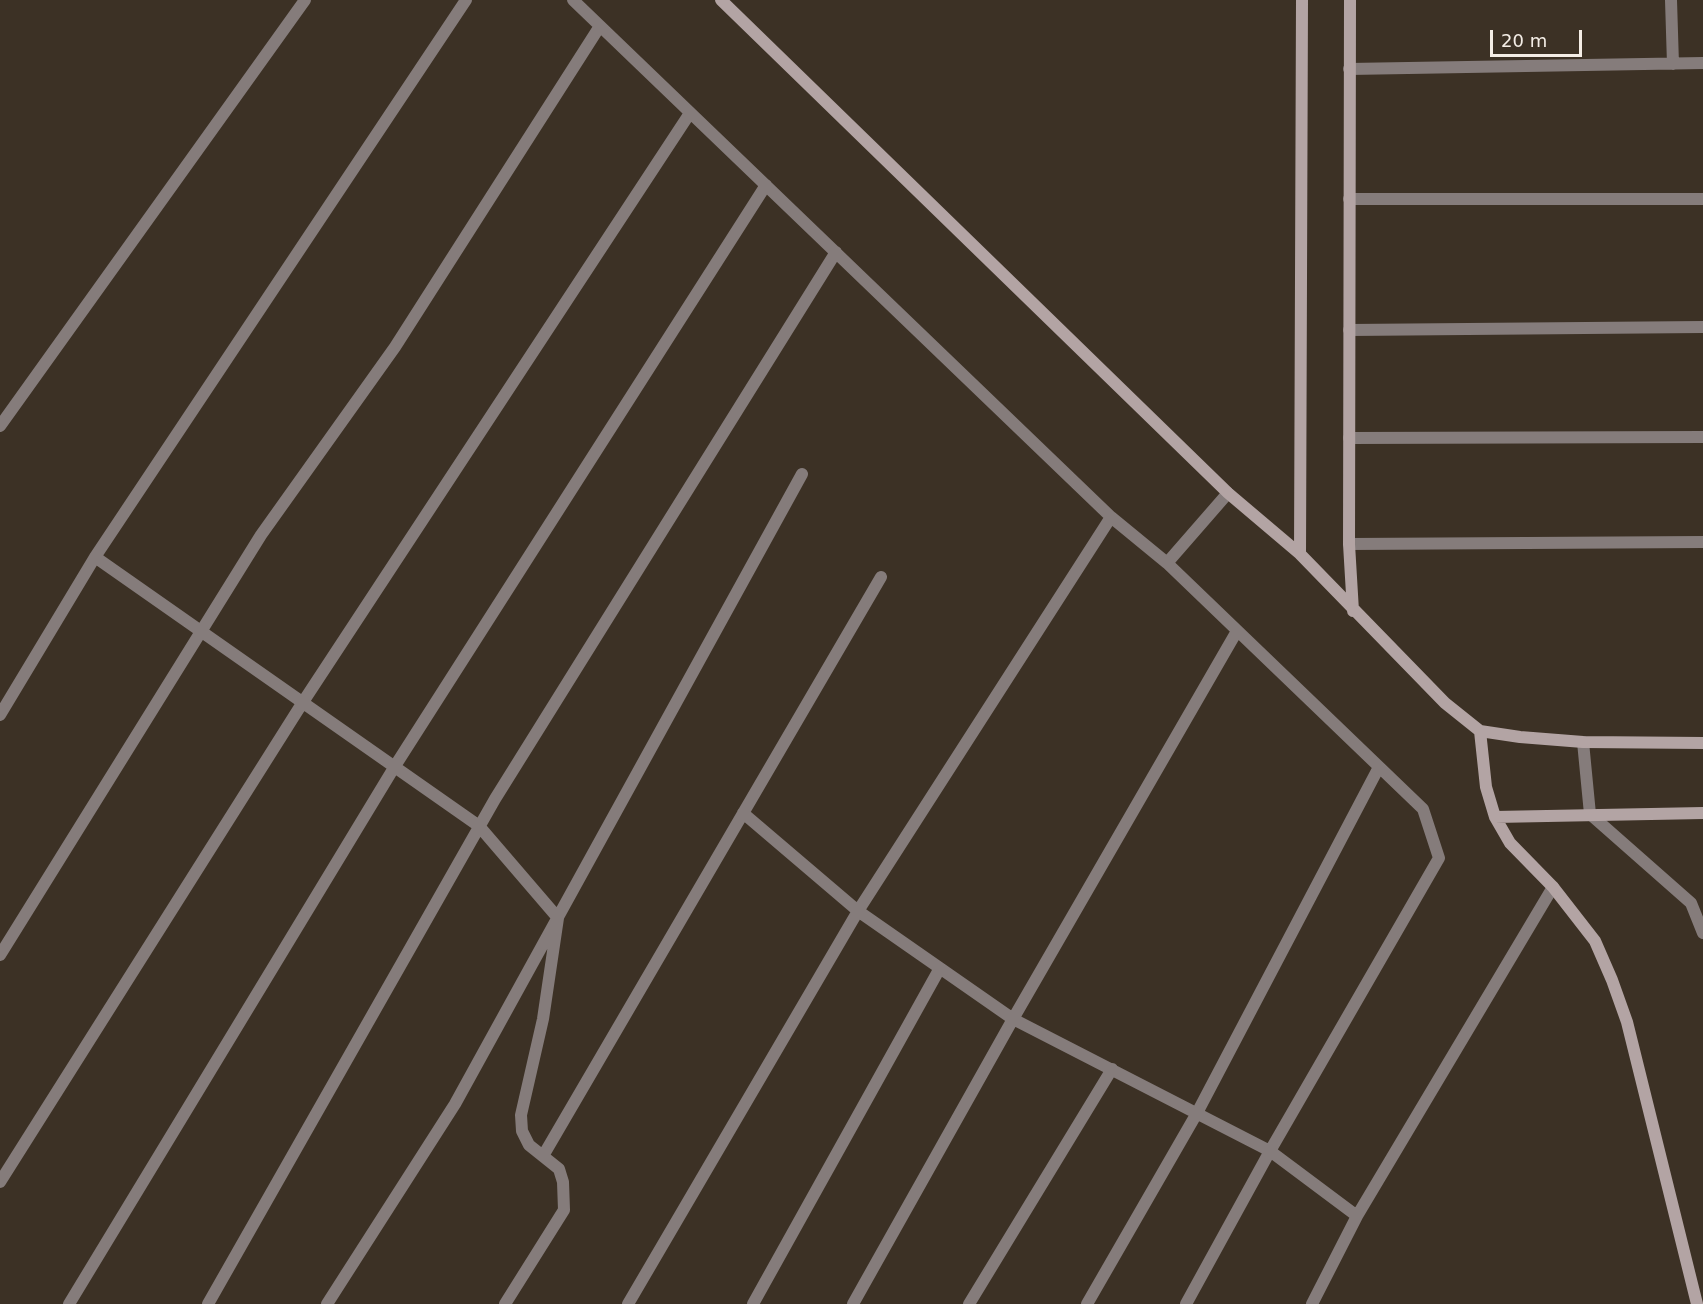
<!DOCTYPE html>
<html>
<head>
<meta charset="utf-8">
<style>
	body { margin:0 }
	#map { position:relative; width:1703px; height:1304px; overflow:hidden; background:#3c3125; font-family:"DejaVu Sans",sans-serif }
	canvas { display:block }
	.scale { position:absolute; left:1490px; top:30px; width:92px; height:27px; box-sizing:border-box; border:3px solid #f4ede6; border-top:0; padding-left:8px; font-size:18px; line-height:21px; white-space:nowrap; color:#f4ede6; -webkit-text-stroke:4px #3c3125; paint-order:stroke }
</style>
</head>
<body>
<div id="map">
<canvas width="1703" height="1304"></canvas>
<div class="scale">20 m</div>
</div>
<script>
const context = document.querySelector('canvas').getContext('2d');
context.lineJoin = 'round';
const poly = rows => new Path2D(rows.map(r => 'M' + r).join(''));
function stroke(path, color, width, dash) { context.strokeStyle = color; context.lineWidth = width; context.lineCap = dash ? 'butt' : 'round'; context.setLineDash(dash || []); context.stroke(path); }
const street = poly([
	[573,0,1111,517,1167,563,1228,493],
	[1671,0,1673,64],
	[1349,69,1703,63],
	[1349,199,1703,199],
	[1349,330,1703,327],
	[0,426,305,0],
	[1349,438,1703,437],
	[1349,544,1703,542],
	[95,557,479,826,558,918,543,1019,521,1115,522,1131,529,1145,559,1169,563,1182,564,1210,505,1304],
	[1167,563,1423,809,1439,858,1270,1151,1186,1304],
	[0,715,95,557,466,0],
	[1583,742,1590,814,1691,903,1703,933],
	[743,813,858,911,1013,1019,1270,1151,1357,1216],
	[0,955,261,535,395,347,600,26],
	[543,1156,881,577],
	[0,1182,303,702,690,113],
	[69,1304,395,766,766,185],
	[208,1304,495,799,836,252],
	[327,1304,455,1104,802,474],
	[628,1304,858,911,1111,517],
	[753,1304,940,968],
	[853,1304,1013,1019,1237,631],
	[969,1304,1112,1069],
	[1087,1304,1197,1113,1379,767],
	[1312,1304,1357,1216,1553,887]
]);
const secondary = poly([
	[721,0,1228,493,1300,554,1445,703,1480,731,1486,787,1495,817,1510,843,1553,887,1595,941,1612,980,1627,1022,1697,1304],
	[1350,0,1349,544,1353,611],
	[1300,554,1302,0],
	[1480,731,1520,737,1583,742,1703,743],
	[1495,817,1703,813]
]);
stroke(street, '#857c7b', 12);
stroke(secondary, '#b3a4a4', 12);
</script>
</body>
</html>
